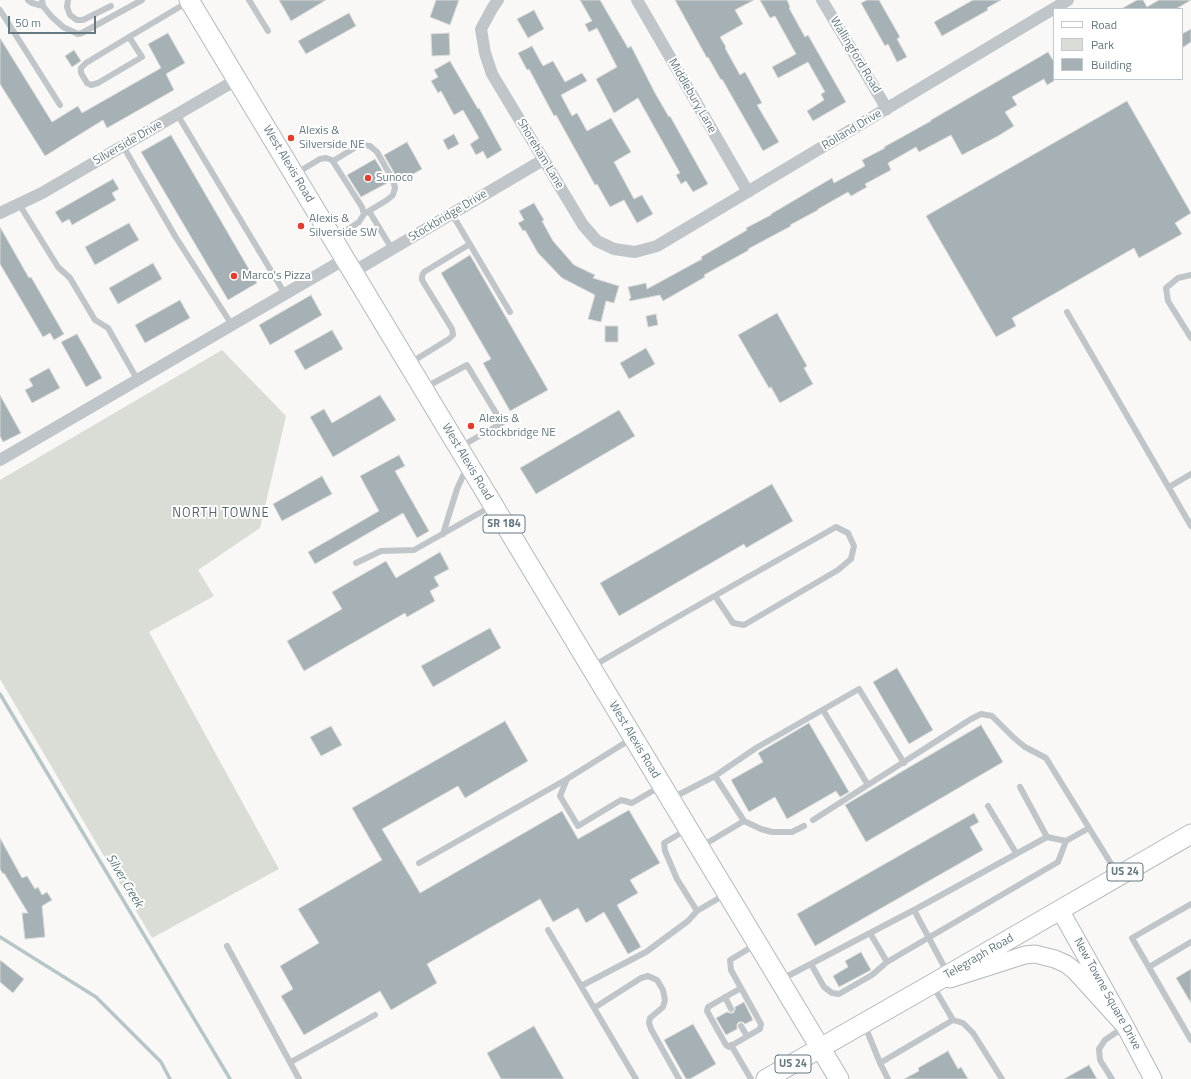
<!DOCTYPE html>
<html>
<head>
<meta charset="utf-8">
<style>
	body { margin:0 }
	#map { position:relative; width:1191px; height:1079px; overflow:hidden; background:#f9f8f6; font-family:"Titillium Web",sans-serif }
	canvas { display:block }
	.legend { position:absolute; left:1053px; top:8px; width:130px; height:72px; box-sizing:border-box; background:#fff; border:1px solid #c1c9cc; margin:0; padding:5px 7px; list-style:none; font-size:12px; color:#647880 }
	.legend li { display:flex; align-items:center; gap:8px; height:20px }
	.legend b { width:20px; border:1px solid #c1c9cc }
	.scale { position:absolute; left:8px; top:16px; width:88px; height:18px; box-sizing:border-box; border:2px solid #647880; border-top:0; padding-left:5px; font-size:12px; line-height:14px; white-space:nowrap; color:#647880; -webkit-text-stroke:3px #fff; paint-order:stroke }
</style>
</head>
<body>
<div id="map">
<canvas width="1191" height="1079"></canvas>
<ul class="legend">
<li><b style="height:5px;background:#fff"></b>Road</li>
<li><b style="height:11px;background:#d9ddd5"></b>Park</li>
<li><b style="height:11px;background:#a6b1b5"></b>Building</li>
</ul>
<div class="scale">50 m</div>
</div>
<script>
const context = document.querySelector('canvas').getContext('2d');
context.lineJoin = 'round';
function paint(path, color) { context.fillStyle = color; context.fill(path, 'evenodd'); }
const poly = rows => new Path2D(rows.map(r => 'M' + r).join(''));
function stroke(path, color, width, dash) { context.strokeStyle = color; context.lineWidth = width; context.lineCap = dash ? 'butt' : 'round'; context.setLineDash(dash || []); context.stroke(path); }
function label(font, color, halo, rows, align = 'center') {
  context.font = font + ' "Titillium Web",sans-serif'; context.lineWidth = 4; context.setLineDash([]); context.textBaseline = 'middle'; context.strokeStyle = halo; context.fillStyle = color; for (const [text, x, y, turn = 0] of rows) {
    context.save(); context.translate(x, y); context.rotate((+turn || 0) * Math.PI / 180); context.textAlign = isNaN(turn) ? turn : align; if (halo) context.strokeText(text, 0, 0); context.fillText(text, 0, 0); context.restore();
  }
}
const green = poly([
	[222,350,286,416,260,528,198,570,214,596,149,632,279,869,152,938,0,679,0,480]
]);
const stream = poly([
	[0,694,230,1079],
	[0,937,96,997,161,1062,170,1079]
]);
const building = poly([
	[279,0,326,0,291,21,279,0],
	[436,0,459,0,450,25,430,17,436,0],
	[580,0,600,0,628,48,631,46,655,93,669,117,670,116,708,184,693,192,686,181,681,184,676,175,680,173,638,98,614,113,596,79,617,67,597,28,589,32,585,24,592,21,580,0],
	[675,0,754,0,735,10,743,24,720,37,726,47,725,48,740,75,745,72,762,103,757,105,779,142,763,151,722,79,721,80,708,57,707,58,675,0],
	[760,0,787,0,790,7,789,8,805,37,808,35,846,102,813,121,807,111,824,100,821,94,825,92,808,62,778,78,772,67,796,54,775,16,770,18,760,0],
	[867,0,879,0,900,37,897,39,907,57,897,62,888,44,885,46,861,3,867,0],
	[973,0,1001,0,987,8,988,10,942,36,934,22,973,0],
	[1137,0,1143,0,1147,7,1159,0,1191,0,1176,9,1121,9,1137,0],
	[534,10,544,29,528,38,517,19,534,10],
	[349,13,356,26,306,54,298,41,349,13],
	[1191,29,1191,42,1182,48,1182,34,1191,29],
	[168,33,185,63,166,74,174,90,107,128,103,120,45,156,0,84,0,38,52,122,78,106,82,113,161,68,148,44,168,33],
	[449,33,450,55,432,56,431,34,449,33],
	[532,46,543,66,553,61,565,82,582,73,587,81,561,95,572,116,577,113,587,131,611,118,631,152,614,162,634,199,642,195,653,214,637,223,624,200,610,207,597,184,595,185,556,115,554,116,529,69,527,70,518,53,532,46],
	[74,50,81,61,72,67,65,56,74,50],
	[1048,52,1054,62,1054,81,1047,85,1044,79,1012,97,1017,105,1005,112,1014,126,998,136,962,155,951,135,919,152,916,147,888,163,891,170,865,184,867,187,851,196,848,192,818,209,818,210,790,225,791,226,748,249,749,250,704,275,705,277,663,301,660,295,630,301,629,299,631,298,628,287,646,283,647,289,702,259,701,257,747,230,746,228,771,215,771,214,832,178,834,183,865,166,862,160,885,148,884,147,931,121,931,120,1048,52],
	[450,61,478,109,479,108,502,150,487,159,483,151,476,155,470,144,479,138,463,110,454,115,441,91,438,93,431,81,438,77,434,70,450,61],
	[1127,101,1191,213,1175,223,1182,234,1139,258,1134,248,1012,318,1016,326,996,337,926,216,1127,101],
	[454,134,459,144,448,150,443,140,454,134],
	[171,135,257,283,228,300,141,152,171,135],
	[407,142,422,169,401,181,398,177,397,178,384,155,407,142],
	[375,159,389,182,361,197,347,175,375,159],
	[113,179,119,189,112,193,116,200,72,225,69,219,62,223,55,212,113,179],
	[534,203,544,220,542,221,553,241,574,265,595,275,593,278,619,286,614,303,606,301,601,322,588,319,595,295,562,278,538,253,525,230,523,231,518,223,524,220,519,211,534,203],
	[129,223,139,240,95,265,85,247,129,223],
	[0,227,29,278,31,277,64,334,54,340,50,333,43,337,0,264,0,227],
	[470,255,548,390,510,411,483,363,491,359,441,273,470,255],
	[153,263,162,279,118,304,109,288,153,263],
	[311,295,322,315,270,345,259,325,311,295],
	[180,300,190,318,145,343,135,325,180,300],
	[777,313,807,366,804,368,813,384,780,403,771,387,769,388,738,335,777,313],
	[656,314,658,325,648,327,646,316,656,314],
	[605,326,618,326,618,342,605,342,605,326],
	[332,330,343,349,305,370,294,351,332,330],
	[77,334,102,378,86,387,61,342,77,334],
	[646,348,655,364,629,379,620,363,646,348],
	[49,368,60,388,32,403,25,390,33,386,29,379,49,368],
	[0,395,21,433,3,442,0,436,0,395],
	[380,395,396,420,333,457,310,417,324,409,332,423,380,395],
	[619,410,635,436,536,494,520,468,619,410],
	[399,455,405,466,395,471,429,531,417,538,403,513,315,564,308,552,379,511,360,476,399,455],
	[322,476,332,494,282,521,273,504,322,476],
	[772,484,793,521,746,548,744,544,619,616,600,583,772,484],
	[440,552,449,569,434,577,439,586,430,591,435,601,407,617,405,613,304,671,287,641,342,609,332,592,386,561,396,578,440,552],
	[490,628,501,648,433,687,421,666,490,628],
	[897,668,933,730,909,744,873,682,897,668],
	[505,721,528,761,465,798,458,786,382,829,420,893,562,811,578,839,629,810,660,863,630,880,638,893,617,905,641,947,628,954,604,912,586,923,578,908,553,922,540,899,427,964,437,983,391,1010,380,991,304,1035,281,996,293,989,280,966,319,943,298,909,382,860,352,808,505,721],
	[809,723,849,792,840,797,836,791,787,819,775,797,749,812,731,780,763,762,758,753,809,723],
	[981,725,1003,762,866,842,845,805,981,725],
	[331,726,342,745,321,756,310,737,331,726],
	[974,813,979,822,970,827,983,850,815,946,797,914,974,813],
	[0,838,22,878,27,876,35,889,38,887,42,895,47,892,52,900,42,906,45,937,25,939,22,913,28,913,4,873,3,874,0,869,0,838],
	[861,952,871,970,839,987,833,976,848,967,845,961,861,952],
	[0,960,24,979,13,993,0,982,0,960],
	[1191,969,1191,1003,1176,978,1191,969],
	[744,1002,753,1020,745,1024,743,1022,739,1022,737,1024,737,1029,726,1035,716,1018,727,1012,730,1013,733,1013,735,1010,735,1007,744,1002],
	[693,1024,716,1064,690,1079,686,1079,664,1040,693,1024],
	[534,1026,564,1079,501,1079,487,1053,534,1026],
	[948,1051,958,1069,961,1067,968,1079,904,1079,919,1071,918,1068,948,1051],
	[1089,1065,1097,1079,1064,1079,1089,1065]
]);
const lane = poly([
	[28,0,32,3,43,6,41,4],
	[42,0,43,6,51,16,63,27,78,34,82,33,142,0],
	[68,0,67,7,70,15,77,20,83,20,111,6],
	[249,0,268,31],
	[0,10,60,105],
	[129,37,142,57,98,83,91,85,87,83,81,73,81,68,86,63,129,37,188,2],
	[177,114,285,294],
	[123,146,175,236,232,325],
	[333,161,356,147,363,145,370,146,377,152,393,180,395,188,393,195,387,200,364,214],
	[295,174,320,159,326,158,332,160,362,207,364,214,359,222,334,239],
	[19,204,58,267,70,278,95,320,108,328,137,379],
	[369,211,392,249],
	[452,214,510,312],
	[1191,275,1178,278,1166,288,1168,301,1191,338],
	[1067,312,1191,526],
	[410,363,449,339,453,335,452,329,422,280,422,276,424,272,470,244],
	[424,388,467,365,502,423,460,447],
	[1169,487,1191,474],
	[443,534,457,489,467,467],
	[356,563,381,551,414,550,492,506],
	[593,666,674,619,836,527,848,533,854,546,851,559,838,570,744,625,733,623,715,596],
	[823,710,868,785],
	[715,776,756,748,859,689,904,763],
	[567,779,560,796,578,826,621,800,632,803,661,786],
	[1020,787,1047,837],
	[672,798,715,776,744,821,702,846],
	[988,806,1016,853],
	[813,820,971,719,981,714,992,716,1014,738,1025,747,1046,758,1118,875],
	[744,821,761,829,772,832,792,832,804,826],
	[686,830,664,843,665,851,677,879,697,911],
	[1066,841,1089,828],
	[419,863,567,779,631,739],
	[1191,904,1132,938,1191,1040],
	[914,910,947,972],
	[548,930,594,1008],
	[227,946,299,1079],
	[811,964,824,987,832,993,839,994,872,975,887,962],
	[1149,967,1191,942],
	[782,979,914,910,1047,837,1066,841,1058,862,887,962,870,933],
	[581,986,646,952,688,921,697,911,726,894],
	[933,986,953,1020,963,1023,973,1033,1002,1079],
	[741,988,708,1007,707,1011,726,1045,729,1047,760,1029,761,1024,731,970,730,960,755,945],
	[725,997,731,1009],
	[741,1026,747,1036],
	[865,1026,880,1063],
	[731,1045,751,1079],
	[291,1062,375,1015],
	[636,1079,594,1008,641,978,648,976,657,980,663,990,665,1000,663,1007,650,1018,649,1023,651,1029,679,1079],
	[888,1079,880,1063,953,1020],
	[1112,1079,1100,1060,1099,1049,1105,1040,1124,1027]
]);
const street = poly([
	[498,0,493,7,481,29,485,53,492,74,583,225,597,241,614,249,635,252,657,246,1068,0],
	[637,0,748,192],
	[822,0,887,109],
	[0,213,42,193,236,80],
	[353,272,543,160],
	[0,460,345,259]
]);
const secondary = poly([
	[1060,910,1125,1026,1153,1079],
	[950,979,1025,955,1035,954,1055,959,1066,964,1075,971,1125,1026]
]);
const primary = poly([
	[189,0,839,1079],
	[766,1079,932,984,1191,834]
]);
const markers = [
	[291,138,4,"#de4030"],
	[368,178,4,"#de4030"],
	[301,226,4,"#de4030"],
	[234,276,4,"#de4030"],
	[471,426,4,"#de4030"]
];
const shields = [
	[504,524,42],
	[1125,872,36],
	[793,1064,36]
];
const shieldNames = [
	["SR 184",504,524],
	["US 24",1125,872],
	["US 24",793,1064]
];
const streetNames = [
	["Wallingford Road",855,55,59],
	["Middlebury Lane",692,96,60],
	["Rolland Drive",852,130,-31],
	["Silverside Drive",128,143,-30],
	["Shoreham Lane",540,154,59],
	["West Alexis Road",288,164,59],
	["Stockbridge Drive",448,216,-31],
	["West Alexis Road",467,462,59],
	["West Alexis Road",634,740,59],
	["Telegraph Road",979,957,-30],
	["New Towne Square Drive",1107,994,61]
];
const poiNames = [
	["Alexis &",299,131],
	["Silverside NE",299,145],
	["Sunoco",376,178],
	["Alexis &",309,219],
	["Silverside SW",309,233],
	["Marco's Pizza",242,276],
	["Alexis &",479,419],
	["Stockbridge NE",479,433]
];
const neighbourhoodNames = [
	["NORTH TOWNE",221,514]
];
const waterNames = [
	["Silver Creek",124,881,59]
];
paint(green, '#d9ddd5');
stroke(stream, '#b6c5c7', 3.5);
paint(building, '#a6b1b5');
stroke(building, '#dadad8', 1);
stroke(secondary, '#b2b9bc', 19);
stroke(primary, '#b3b9bc', 21);
stroke(lane, '#bfc5c8', 6);
stroke(street, '#bfc5c8', 12);
stroke(secondary, '#fff', 17);
stroke(primary, '#fff', 19);
for (const [x, y, r, color] of markers) { const dot = new Path2D(); dot.arc(x, y, r, 0, 2 * Math.PI); context.fillStyle = color; context.fill(dot); stroke(dot, '#fff', 1.5); }
for (const [x, y, w] of shields) { const box = new Path2D(); box.roundRect(x - w / 2, y - 9, w, 18, 3); context.fillStyle = '#fff'; context.fill(box); stroke(box, '#647880', 1); }
label('bold 11px', '#647880', null, shieldNames);
label('12px', '#647880', '#fff', streetNames);
label('12px', '#647880', '#fff', poiNames, 'left');
context.letterSpacing = '1px';
label('13px', '#56656b', '#fff', neighbourhoodNames);
context.letterSpacing = '0px';
label('italic 13px', '#5f777a', '#fff', waterNames);
</script>
</body>
</html>
